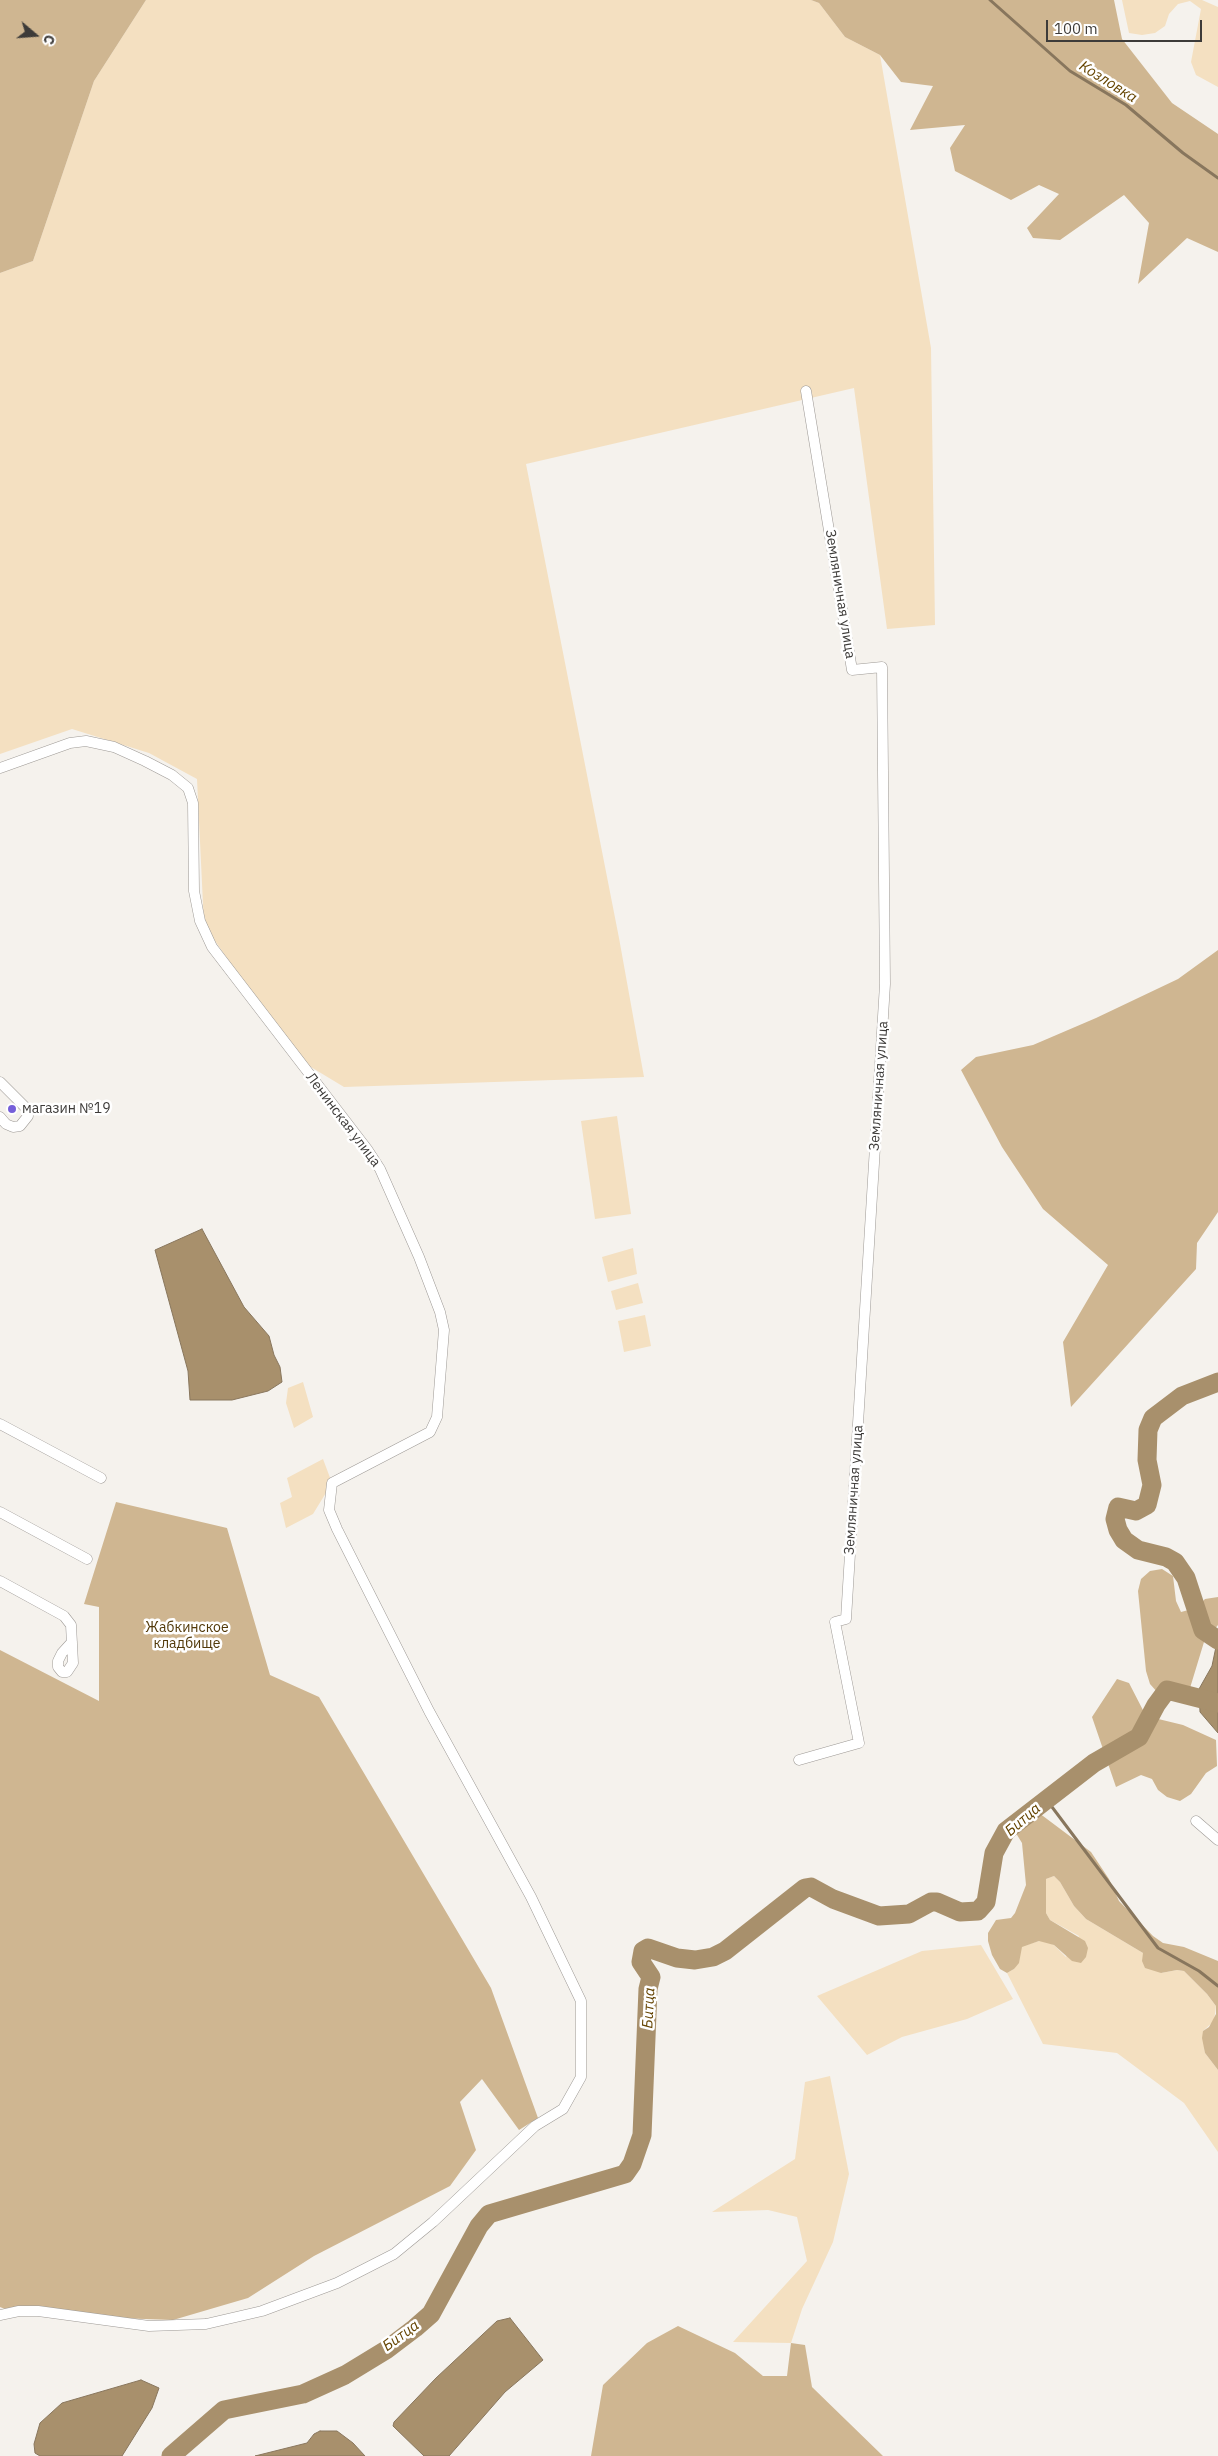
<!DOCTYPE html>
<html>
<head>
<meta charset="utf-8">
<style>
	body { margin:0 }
	#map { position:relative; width:1218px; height:2456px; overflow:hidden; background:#f5f2ed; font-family:"IBM Plex Sans",sans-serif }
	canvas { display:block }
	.north { position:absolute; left:10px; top:10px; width:50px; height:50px; -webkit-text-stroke:4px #fff; paint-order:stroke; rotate:108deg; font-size:14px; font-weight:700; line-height:20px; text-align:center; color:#3d3b39 }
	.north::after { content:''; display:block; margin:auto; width:18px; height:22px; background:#3d3b39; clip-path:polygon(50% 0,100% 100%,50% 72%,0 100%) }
	.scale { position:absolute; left:1046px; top:20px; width:156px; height:22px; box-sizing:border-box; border:2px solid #3d3b39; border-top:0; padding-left:6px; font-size:15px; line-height:18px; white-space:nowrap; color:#3d3b39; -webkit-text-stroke:4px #fff; paint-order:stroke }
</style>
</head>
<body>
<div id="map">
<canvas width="1218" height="2456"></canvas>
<div class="north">С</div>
<div class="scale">100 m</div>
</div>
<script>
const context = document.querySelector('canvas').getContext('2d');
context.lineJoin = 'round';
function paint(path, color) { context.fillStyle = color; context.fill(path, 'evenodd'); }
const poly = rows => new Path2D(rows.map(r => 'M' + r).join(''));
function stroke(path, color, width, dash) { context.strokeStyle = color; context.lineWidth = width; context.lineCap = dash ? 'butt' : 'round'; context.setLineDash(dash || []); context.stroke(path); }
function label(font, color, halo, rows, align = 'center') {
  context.font = font + ' "IBM Plex Sans",sans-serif'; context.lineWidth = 5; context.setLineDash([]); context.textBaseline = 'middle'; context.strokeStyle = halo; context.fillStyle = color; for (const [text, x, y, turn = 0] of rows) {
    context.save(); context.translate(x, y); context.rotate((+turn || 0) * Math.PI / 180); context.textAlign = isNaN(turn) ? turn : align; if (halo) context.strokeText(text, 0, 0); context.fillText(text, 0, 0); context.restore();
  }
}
const green = poly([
	[146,0,811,0,819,3,845,37,880,55,931,348,935,625,887,629,854,388,526,464,619,938,644,1077,344,1087,296,1058,204,925,197,779,149,753,72,729,0,754,0,273,33,261,94,81],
	[1122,0,1202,0,1218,7,1218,87,1196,75,1191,62,1201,9,1190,1,1178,4,1169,14,1165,26,1155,33,1142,35,1129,33],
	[617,1116,631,1214,595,1219,581,1121],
	[633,1248,637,1274,608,1282,602,1257],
	[638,1283,643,1303,616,1310,611,1291],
	[645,1315,651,1346,624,1352,618,1321],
	[303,1382,313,1417,294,1428,286,1403,288,1388],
	[323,1459,332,1483,313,1514,286,1528,280,1503,292,1497,287,1478],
	[1054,1876,1060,1882,1074,1906,1086,1919,1143,1953,1161,1973,1177,1970,1184,1971,1207,1994,1216,2006,1214,2021,1203,2031,1205,2053,1218,2070,1218,2152,1184,2103,1117,2053,1043,2044,1007,1973,1014,1969,1022,1946,1039,1941,1046,1941,1054,1945,1066,1957,1079,1936,1050,1920,1046,1913,1046,1879],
	[981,1945,1013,1999,967,2019,902,2037,867,2055,817,1996,922,1951],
	[830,2076,849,2174,833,2242,802,2309,791,2343,733,2342,807,2261,797,2217,768,2210,712,2212,795,2159,805,2082]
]);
const forest = poly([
	[0,0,146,0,94,81,33,261,0,273],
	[811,0,1114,0,1122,39,1172,103,1218,134,1218,252,1187,238,1138,284,1149,223,1124,195,1060,240,1033,238,1027,228,1059,194,1039,185,1011,200,955,171,950,148,965,125,910,130,933,86,901,82,880,55,845,37,819,3],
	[1218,950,1218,1212,1197,1243,1196,1269,1071,1407,1063,1342,1108,1265,1043,1209,1002,1147,961,1070,976,1057,1033,1045,1096,1018,1178,979],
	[116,1502,227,1528,270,1675,319,1697,491,1988,538,2118,519,2130,482,2079,460,2102,476,2150,450,2186,314,2256,248,2298,173,2320,117,2318,5,2309,0,2307,0,1650,99,1701,99,1607,84,1604],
	[1162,1569,1173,1576,1176,1601,1181,1612,1196,1608,1205,1599,1218,1597,1218,1625,1204,1642,1190,1688,1182,1696,1170,1696,1158,1693,1150,1684,1146,1671,1138,1591,1141,1579,1150,1571],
	[1117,1679,1129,1683,1146,1716,1183,1725,1216,1740,1217,1766,1206,1773,1191,1794,1180,1801,1167,1797,1158,1790,1152,1779,1141,1775,1116,1787,1092,1717],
	[1039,1813,1091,1852,1109,1879,1119,1901,1153,1936,1163,1943,1184,1947,1218,1961,1218,2070,1205,2053,1202,2038,1203,2031,1209,2027,1216,2014,1216,2006,1207,1994,1184,1971,1177,1970,1161,1973,1145,1968,1142,1961,1143,1953,1086,1919,1074,1906,1060,1882,1054,1876,1046,1879,1046,1913,1050,1920,1085,1941,1088,1948,1086,1957,1081,1963,1072,1961,1054,1945,1039,1941,1022,1947,1019,1963,1014,1969,1007,1973,1000,1969,992,1955,988,1941,988,1933,996,1920,1011,1918,1015,1913,1026,1885,1022,1843,1014,1830],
	[678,2326,735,2353,763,2376,787,2376,791,2343,805,2345,812,2387,883,2456,591,2456,603,2385,647,2343]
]);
const water = poly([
	[202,1229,244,1307,269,1336,274,1355,280,1367,282,1382,268,1391,232,1400,190,1400,188,1371,155,1250,202,1229],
	[1218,1637,1218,1733,1200,1712,1199,1689,1212,1666,1218,1637],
	[510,2318,543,2360,505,2392,449,2456,424,2456,393,2426,394,2422,436,2378,497,2321,510,2318],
	[141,2380,159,2388,152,2408,122,2456,40,2456,35,2453,34,2444,40,2423,62,2403,141,2380],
	[320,2431,337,2431,353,2443,365,2456,255,2456,307,2443,314,2434,320,2431]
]);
const stream = poly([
	[990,0,1070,71,1126,105,1183,153,1218,178],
	[1046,1799,1158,1948,1199,1971,1218,1986]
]);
const river = poly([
	[1218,1382,1182,1396,1153,1418,1148,1430,1147,1460,1152,1485,1147,1505,1136,1511,1118,1507,1115,1519,1118,1530,1124,1540,1138,1550,1166,1557,1175,1562,1186,1578,1203,1630,1218,1640],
	[171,2456,224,2410,303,2394,345,2375,386,2350,415,2328,431,2314,479,2226,489,2214,625,2174,632,2164,642,2135,648,1989,651,1977,641,1962,643,1951,648,1948,677,1958,695,1960,713,1957,725,1951,805,1888,811,1887,833,1899,879,1916,909,1914,931,1902,937,1902,960,1912,978,1911,986,1902,994,1853,1006,1831,1094,1763,1139,1737,1156,1705,1167,1690,1218,1703]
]);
const minor = poly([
	[0,768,70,743,86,741,114,747,145,761,172,775,188,788,193,803,194,891,200,921,212,947,367,1149,380,1169,419,1257,440,1312,444,1330,437,1417,430,1432,332,1483,329,1510,337,1529,429,1711,531,1897,581,2001,581,2077,563,2109,535,2126,433,2222,394,2254,337,2283,262,2311,206,2324,149,2326,38,2311,19,2311,0,2315],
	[0,1082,27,1109,28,1116,20,1126,13,1127,6,1124,0,1117],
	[0,1424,101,1478],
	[0,1512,87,1559],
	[0,1581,64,1616,71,1625,73,1663,67,1672,62,1672,58,1667,58,1661,62,1653,72,1642],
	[799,1760,859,1743,835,1622,846,1619,885,984,882,667,852,670,806,391],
	[1196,1821,1218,1840]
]);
const markers = [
	[12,1109,5,"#755fd9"]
];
const streetNames = [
	["Земляничная улица",840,594,81],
	["Земляничная улица",879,1086,-86],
	["Ленинская улица",343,1120,53],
	["Земляничная улица",854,1490,-86]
];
const poiNames = [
	["магазин №19",22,1109]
];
const parkNames = [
	["Жабкинское",187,1628],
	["кладбище",187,1644]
];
const waterNames = [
	["Козловка",1108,82,32],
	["Битца",1023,1820,-41],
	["Битца",649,2008,-87],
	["Битца",401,2336,-36]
];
paint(green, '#f4e0c1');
paint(forest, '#cfb691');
paint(water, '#a8906c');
stroke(water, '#88765d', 1);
stroke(stream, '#88765d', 3);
stroke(river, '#a8906c', 19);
stroke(minor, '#9d9995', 11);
stroke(minor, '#fff', 10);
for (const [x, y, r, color] of markers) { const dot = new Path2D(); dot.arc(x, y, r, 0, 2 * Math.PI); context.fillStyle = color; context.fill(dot); stroke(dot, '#fff', 2); }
label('14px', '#3d3b39', '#fff', streetNames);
label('14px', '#3d3b39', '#fff', poiNames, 'left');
label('14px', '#523909', '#fff', parkNames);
label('italic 15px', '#654400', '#fff', waterNames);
</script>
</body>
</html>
